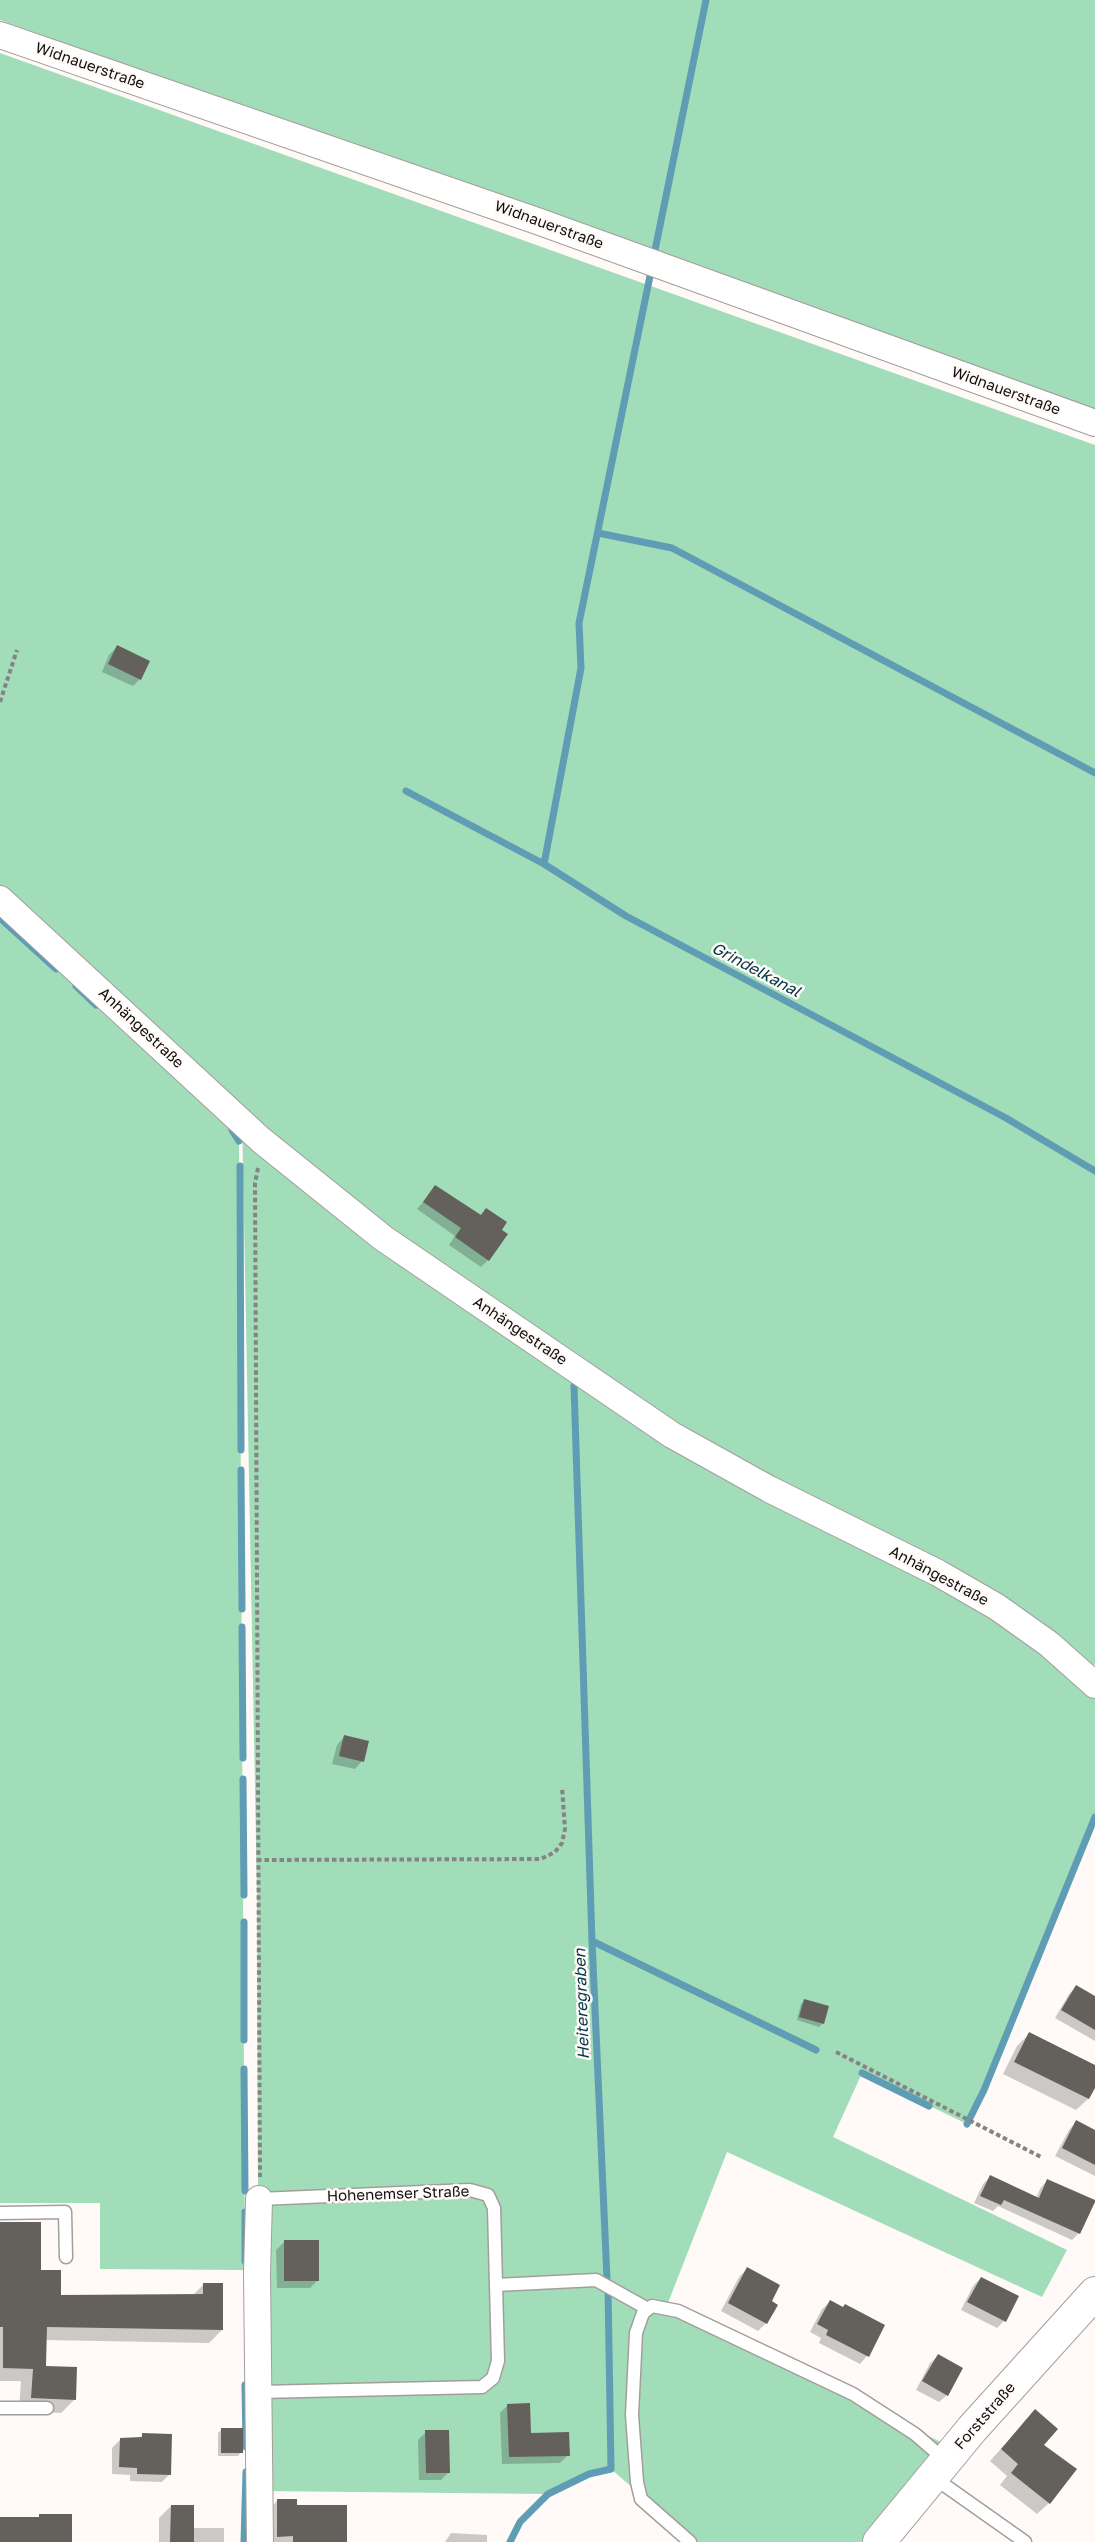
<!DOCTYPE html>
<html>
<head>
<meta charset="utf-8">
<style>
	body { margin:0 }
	canvas { display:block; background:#fffaf8 }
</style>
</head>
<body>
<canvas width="1095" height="2542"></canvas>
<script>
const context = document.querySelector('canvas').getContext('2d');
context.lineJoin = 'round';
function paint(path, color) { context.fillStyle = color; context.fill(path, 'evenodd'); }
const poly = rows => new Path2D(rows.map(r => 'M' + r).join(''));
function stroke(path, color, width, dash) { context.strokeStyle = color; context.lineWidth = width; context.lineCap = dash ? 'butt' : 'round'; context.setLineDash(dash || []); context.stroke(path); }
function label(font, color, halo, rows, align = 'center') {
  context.font = font + ' "Golos Text",sans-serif'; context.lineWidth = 5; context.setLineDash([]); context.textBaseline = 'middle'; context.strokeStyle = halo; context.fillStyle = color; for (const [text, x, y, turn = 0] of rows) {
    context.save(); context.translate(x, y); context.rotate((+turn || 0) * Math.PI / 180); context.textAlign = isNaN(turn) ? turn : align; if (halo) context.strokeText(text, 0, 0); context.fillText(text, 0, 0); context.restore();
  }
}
const green = poly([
	[0,0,1095,0,1095,413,0,20],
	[0,53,1095,445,1095,1664,1083,1680,1095,1692,1095,1817,984,2090,967,2124,862,2073,833,2137,1067,2250,1042,2297,727,2152,666,2308,947,2445,861,2542,695,2542,611,2469,589,2474,548,2494,259,2491,257,1894,242,1116,0,894],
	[573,1379,574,1386,582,1625],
	[0,917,236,1133,239,1141,245,2270,100,2269,100,2203,0,2203]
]);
const shadow = poly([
	[117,647,140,679,133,686,102,672,109,655],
	[436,1187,488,1260,481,1267,449,1245,455,1236,417,1209],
	[344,1737,362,1761,355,1769,332,1764,337,1745],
	[1076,1987,1095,1997,1095,2041,1055,2018,1069,1994],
	[805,2001,823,2023,819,2027,797,2020,801,2004],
	[1029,2034,1095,2067,1095,2085,1088,2099,1076,2110,1003,2074,1017,2046],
	[1076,2122,1095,2132,1095,2176,1055,2156,1069,2130],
	[990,2177,1036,2198,1041,2187,1048,2180,1079,2233,1072,2240,998,2206,993,2211,974,2203,983,2184],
	[0,2223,60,2297,192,2296,204,2284,222,2330,209,2343,45,2340,44,2367,74,2400,61,2413,19,2411,21,2381,0,2381],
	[284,2242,318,2280,310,2288,277,2288,276,2250],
	[747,2269,770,2302,766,2323,758,2331,721,2311,739,2277],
	[981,2278,1004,2321,997,2328,961,2310,973,2286],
	[830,2302,867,2356,860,2364,819,2343,821,2338,810,2332,822,2309],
	[938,2356,947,2395,939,2402,916,2390,930,2363],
	[508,2405,529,2435,568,2455,560,2463,502,2464,500,2413],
	[1035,2411,1042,2445,1049,2503,1037,2514,1000,2485,1007,2476,990,2461],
	[221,2430,241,2452,238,2456,218,2456,218,2433],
	[426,2432,449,2472,441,2480,419,2480,418,2440],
	[143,2435,170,2474,162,2482,130,2481,130,2475,112,2474,112,2448,120,2440,138,2439],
	[278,2500,295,2507,346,2542,267,2542,267,2511],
	[171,2506,193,2528,224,2528,224,2542,159,2542,159,2518],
	[451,2533,487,2535,487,2542,445,2542]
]);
const stream = poly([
	[654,255,706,0],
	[598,533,672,548,1095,773],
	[406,791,544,864,626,916,1006,1118,1095,1171],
	[544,864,581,668,579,623,650,276],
	[0,918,56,969],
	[76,986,96,1005],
	[232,1130,239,1141],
	[240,1166,241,1450],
	[574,1386,592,1941],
	[241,1470,242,1609],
	[242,1627,243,1758],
	[243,1779,244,1895],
	[244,1922,244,2040],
	[244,2069,245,2191],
	[862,2073,929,2106],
	[967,2124,984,2090,1095,1817],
	[245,2261,245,2212],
	[607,2279,592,1941,816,2050],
	[245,2385,246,2447],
	[244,2542,246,2472],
	[510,2542,520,2522,548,2494,589,2474,611,2469,608,2288]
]);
const building = poly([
	[117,645,150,661,141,680,108,664],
	[435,1185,481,1215,486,1208,507,1222,502,1230,508,1234,489,1261,455,1237,461,1228,423,1202],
	[344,1735,369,1741,364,1762,339,1756],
	[1076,1985,1095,1996,1095,2030,1061,2010],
	[804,1999,829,2006,824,2024,799,2017],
	[1029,2032,1095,2065,1095,2088,1089,2099,1014,2062],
	[1076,2120,1095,2130,1095,2165,1062,2148],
	[990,2175,1039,2198,1047,2179,1095,2200,1095,2202,1080,2234,1004,2200,1001,2205,980,2196],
	[0,2222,41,2222,41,2270,61,2270,61,2295,203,2294,203,2283,223,2283,223,2330,47,2327,46,2366,77,2367,76,2400,31,2398,33,2369,3,2368,3,2327,0,2327],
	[284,2240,319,2240,319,2281,284,2281],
	[747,2267,780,2285,772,2301,778,2305,767,2324,728,2303],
	[981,2277,1019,2296,1006,2322,967,2302],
	[830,2300,843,2307,845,2304,885,2325,869,2357,826,2335,828,2330,817,2324],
	[938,2354,963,2368,948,2396,922,2381],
	[530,2403,531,2433,569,2432,570,2456,509,2457,507,2404],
	[1035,2409,1058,2429,1044,2445,1077,2469,1050,2504,1011,2473,1018,2464,1001,2449],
	[221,2428,243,2428,243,2453,221,2453],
	[425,2430,449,2430,450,2473,426,2473],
	[142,2433,172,2434,171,2475,137,2474,137,2468,119,2467,120,2438,142,2437],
	[277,2499,297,2499,297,2505,347,2505,347,2542,293,2542,293,2536,277,2537],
	[171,2505,194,2505,194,2542,170,2542],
	[39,2514,72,2514,72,2542,0,2542,0,2517,39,2517]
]);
const path = poly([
	[0,702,17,650],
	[258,1168,255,1183,260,2177],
	[257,1860,541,1859,555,1852,562,1843,565,1829,562,1787],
	[836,2052,1041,2157]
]);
const service = poly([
	[0,2213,65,2212,66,2257],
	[496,2285,596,2280,648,2309],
	[259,2392,482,2387,493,2378,498,2361,494,2208,488,2195,470,2190,259,2199],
	[0,2408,47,2408],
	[933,2477,1025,2542],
	[690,2542,641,2499,637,2482,632,2415,636,2333,643,2313,652,2306,678,2311,853,2394,915,2434,945,2460]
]);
const minor = poly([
	[0,35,540,222,1095,423],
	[0,899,261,1140,383,1238,672,1435,769,1489,938,1573,997,1607,1049,1644,1095,1685],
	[259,2199,257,2273,260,2542]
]);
const tertiary = poly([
	[879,2542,972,2429,1095,2293]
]);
const streetNames = [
	["Widnauerstraße",90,66,19],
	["Widnauerstraße",549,225,20],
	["Widnauerstraße",1006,391,20],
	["Anhängestraße",141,1028,43],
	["Anhängestraße",520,1331,34],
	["Anhängestraße",939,1576,28],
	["Hohenemser Straße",398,2194,-2],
	["Forststraße",985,2416,-49]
];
const waterNames = [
	["Grindelkanal",756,970,28],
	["Heiteregraben",582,2004,-92]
];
paint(green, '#a2ddb9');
paint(shadow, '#0003');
stroke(stream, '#5f9db5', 7);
paint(building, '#64615d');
stroke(service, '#a39e9b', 15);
stroke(minor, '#a39e9b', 28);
stroke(tertiary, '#a39e9b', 34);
stroke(path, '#878382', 4, [4.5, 3]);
stroke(service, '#fff', 12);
stroke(minor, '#fff', 26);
stroke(tertiary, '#fff', 32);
label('15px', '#110f0e', '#fffaf8', streetNames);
label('italic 16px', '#003748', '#fffaf8', waterNames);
</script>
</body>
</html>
